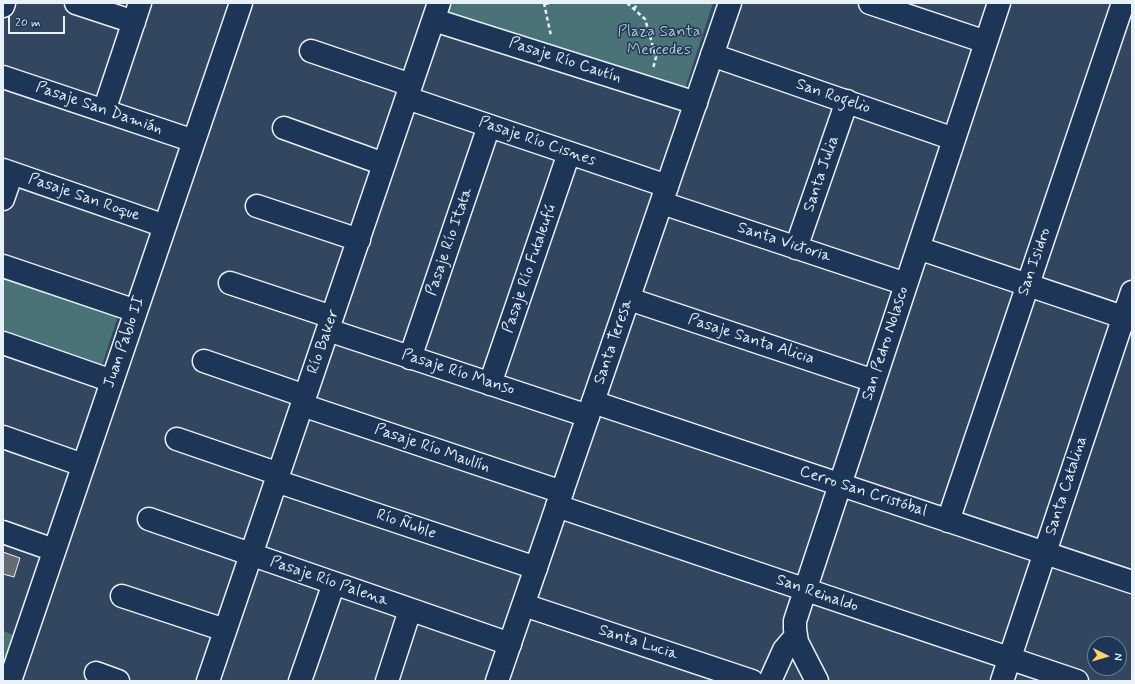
<!DOCTYPE html>
<html>
<head>
<meta charset="utf-8">
<style>
	body { margin:0 }
	#map { position:relative; width:1135px; height:684px; overflow:hidden; background:#33465f; font-family:Mynerve,sans-serif }
	canvas { display:block }
	.frame { position:absolute; inset:0; border:4px solid #e8f1f8; pointer-events:none }
	.north { position:absolute; left:1087px; top:636px; width:40px; height:40px; box-sizing:border-box; background:#1d3557; border:1px solid #6e8097; border-radius:50%; rotate:95deg; font-size:11px; font-weight:700; line-height:16px; text-align:center; color:#e8f1f8 }
	.north::after { content:''; display:block; margin:auto; width:14px; height:18px; background:#ffd166; clip-path:polygon(50% 0,100% 100%,50% 72%,0 100%) }
	.scale { position:absolute; left:8px; top:16px; width:57px; height:18px; box-sizing:border-box; border:2px solid #e8f1f8; border-top:0; padding-left:5px; font-size:12px; line-height:14px; white-space:nowrap; color:#e8f1f8; -webkit-text-stroke:3px #1d3557; paint-order:stroke }
</style>
</head>
<body>
<div id="map">
<canvas width="1135" height="684"></canvas>
<div class="frame"></div>
<div class="north">N</div>
<div class="scale">20 m</div>
</div>
<script>
const context = document.querySelector('canvas').getContext('2d');
context.lineJoin = 'round';
function paint(path, color) { context.fillStyle = color; context.fill(path, 'evenodd'); }
const poly = rows => new Path2D(rows.map(r => 'M' + r).join(''));
function stroke(path, color, width, dash) { context.strokeStyle = color; context.lineWidth = width; context.lineCap = dash ? 'butt' : 'round'; context.setLineDash(dash || []); context.stroke(path); }
function label(font, color, halo, rows, align = 'center') {
  context.font = font + ' Mynerve,sans-serif'; context.lineWidth = 3; context.setLineDash([]); context.textBaseline = 'middle'; context.strokeStyle = halo; context.fillStyle = color; for (const [text, x, y, turn = 0] of rows) {
    context.save(); context.translate(x, y); context.rotate((+turn || 0) * Math.PI / 180); context.textAlign = isNaN(turn) ? turn : align; if (halo) context.strokeText(text, 0, 0); context.fillText(text, 0, 0); context.restore();
  }
}
const green = poly([
	[442,3,713,3,684,92,439,12],
	[3,271,120,310,101,368,3,335],
	[3,631,14,635,3,663]
]);
const building = poly([
	[3,552,20,558,14,577,3,574,3,552]
]);
const path = poly([
	[544,3,551,36],
	[627,3,645,19,656,57,653,69],
	[545,4,551,3],
	[634,9,638,3]
]);
const street = poly([
	[76,3,134,22],
	[870,3,986,42],
	[3,6,4,3],
	[434,20,696,103],
	[311,51,411,85],
	[712,55,954,139],
	[3,77,194,141],
	[407,98,667,186],
	[104,111,140,3],
	[284,128,384,164],
	[3,170,165,226],
	[3,199,12,173],
	[662,203,906,284],
	[257,206,359,240],
	[796,248,847,101],
	[918,248,1132,320],
	[3,266,136,311],
	[230,283,332,317],
	[629,299,874,381],
	[328,330,588,416],
	[3,343,112,381],
	[410,358,489,126],
	[204,361,305,396],
	[490,384,569,153],
	[593,402,1132,582],
	[302,405,562,492],
	[3,437,83,465],
	[177,439,279,474],
	[276,481,536,568],
	[557,506,1077,681],
	[149,519,510,644],
	[948,521,1123,3],
	[3,532,54,550],
	[122,596,225,630],
	[524,605,752,681],
	[96,673,118,681],
	[10,681,241,3],
	[208,681,439,3],
	[300,681,334,583],
	[387,681,410,610],
	[770,681,784,650,796,636],
	[817,681,797,642,795,629,795,621,999,3],
	[1002,681,1132,292]
]);
const secondary = poly([
	[497,681,730,3]
]);
const parkNames = [
	["Plaza Santa",659,33],
	["Mercedes",659,51]
];
const streetNames = [
	["Pasaje Río Cautín",565,61,18],
	["San Rogelio",833,97,19],
	["Pasaje San Damián",99,109,19],
	["Pasaje Río Cisnes",537,142,19],
	["Santa Julia",822,174,-71],
	["Pasaje San Roque",84,198,19],
	["Pasaje Río Itata",450,242,-71],
	["Santa Victoria",784,243,18],
	["San Isidro",1035,262,-71],
	["Pasaje Río Futaleufú",530,269,-71],
	["Pasaje Santa Alicia",751,340,18],
	["Juan Pablo II",125,342,-71],
	["Río Baker",324,342,-71],
	["Santa Teresa",614,342,-71],
	["San Pedro Nolasco",886,344,-72],
	["Pasaje Río Manso",458,373,18],
	["Pasaje Río Maullín",432,449,19],
	["Santa Catalina",1067,486,-72],
	["Cerro San Cristóbal",863,492,18],
	["Río Ñuble",406,525,19],
	["Pasaje Río Palena",329,582,19],
	["San Reinaldo",817,594,19],
	["Santa Lucia",638,643,18]
];
paint(green, '#4a7378');
paint(building, '#666c71');
stroke(building, '#e8f1f8', 1);
stroke(street, '#e8f1f8', 25);
stroke(secondary, '#e8f1f8', 25);
stroke(path, '#e8f1f8', 2.5, [4, 3]);
stroke(street, '#1d3557', 22);
stroke(secondary, '#1d3557', 22);
label('16px', '#b1c5cb', '#1d3557', parkNames);
label('16px', '#e8f1f8', '#1d3557', streetNames);
</script>
</body>
</html>
